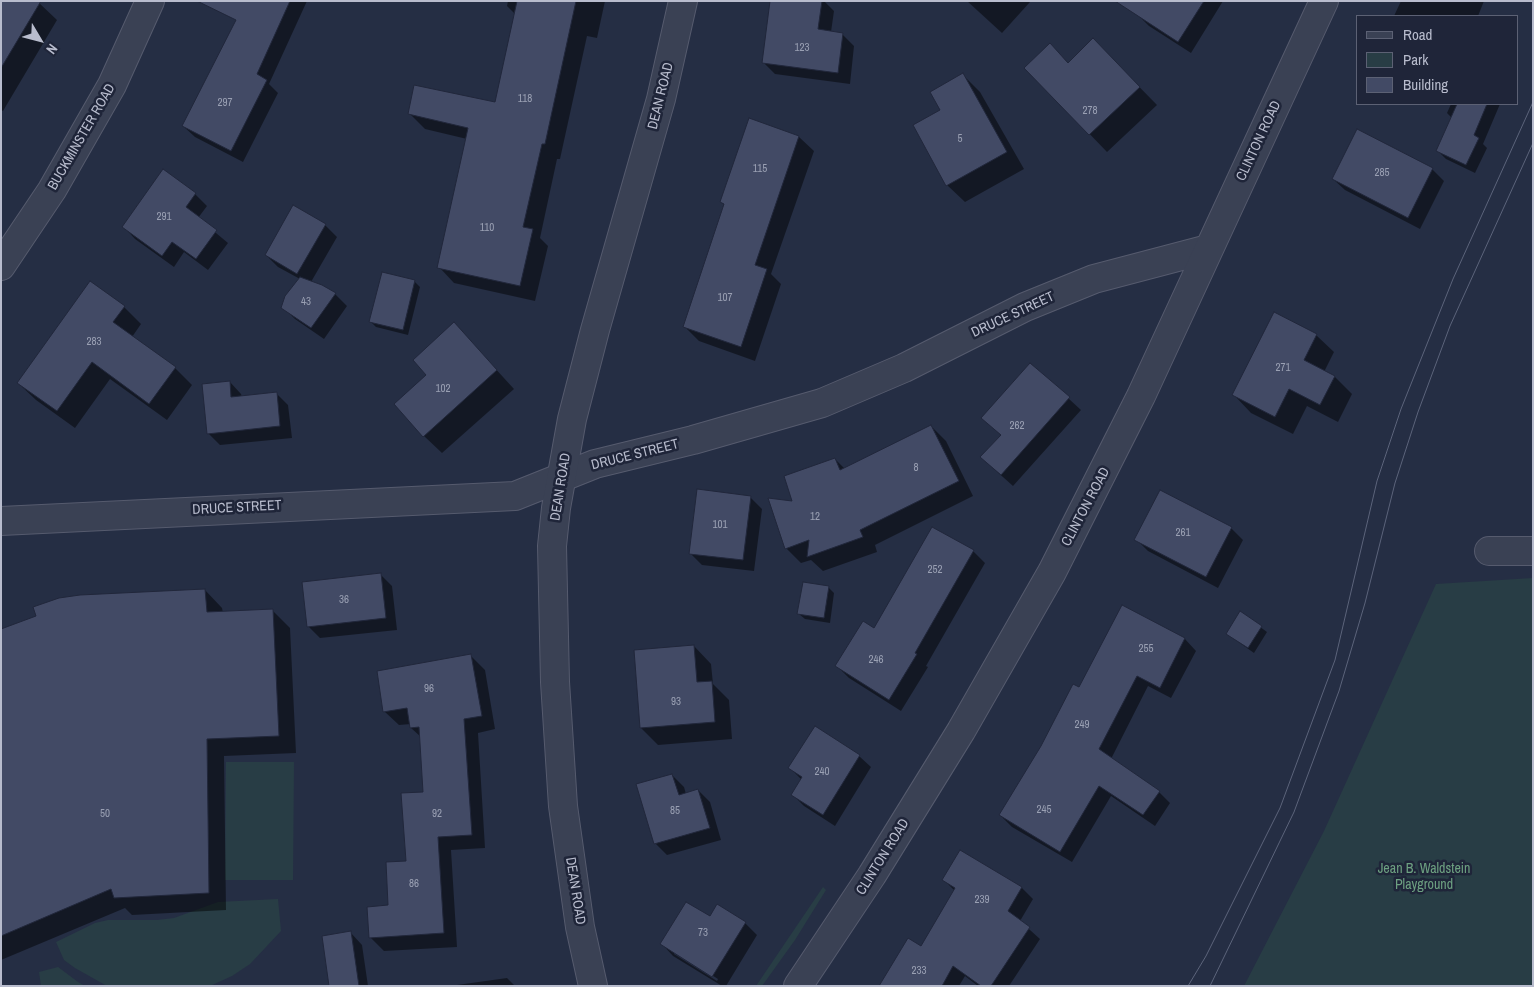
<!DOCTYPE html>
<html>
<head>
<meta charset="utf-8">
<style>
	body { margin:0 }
	#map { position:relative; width:1534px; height:987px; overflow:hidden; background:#252e44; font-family:"Archivo Narrow",sans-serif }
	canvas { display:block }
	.frame { position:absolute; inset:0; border:2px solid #b8bccd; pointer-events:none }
	.legend { position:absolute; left:1356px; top:15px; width:162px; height:90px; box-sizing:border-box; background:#1f2539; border:1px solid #5c6174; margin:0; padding:6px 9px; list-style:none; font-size:15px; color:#b8bccd }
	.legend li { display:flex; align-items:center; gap:10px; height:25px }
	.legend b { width:25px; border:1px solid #5c6174 }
	.north { position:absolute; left:15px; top:15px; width:50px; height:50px; -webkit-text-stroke:4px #1f2539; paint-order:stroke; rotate:127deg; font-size:14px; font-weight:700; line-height:20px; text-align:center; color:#b8bccd }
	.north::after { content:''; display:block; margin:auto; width:18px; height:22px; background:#b8bccd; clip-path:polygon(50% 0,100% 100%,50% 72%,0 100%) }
</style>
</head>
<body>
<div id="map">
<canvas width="1534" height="987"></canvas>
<div class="frame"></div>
<ul class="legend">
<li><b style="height:6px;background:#3a4154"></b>Road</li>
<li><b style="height:14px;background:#283d45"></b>Park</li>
<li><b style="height:14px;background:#424a65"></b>Building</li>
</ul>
<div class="north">N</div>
</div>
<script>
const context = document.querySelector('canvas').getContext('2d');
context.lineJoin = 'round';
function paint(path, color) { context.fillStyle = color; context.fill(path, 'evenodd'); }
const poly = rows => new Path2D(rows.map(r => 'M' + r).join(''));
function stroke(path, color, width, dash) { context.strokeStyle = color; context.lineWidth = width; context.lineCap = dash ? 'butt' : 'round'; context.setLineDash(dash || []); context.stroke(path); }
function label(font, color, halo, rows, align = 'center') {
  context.font = font + ' "Archivo Narrow",sans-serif'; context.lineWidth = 5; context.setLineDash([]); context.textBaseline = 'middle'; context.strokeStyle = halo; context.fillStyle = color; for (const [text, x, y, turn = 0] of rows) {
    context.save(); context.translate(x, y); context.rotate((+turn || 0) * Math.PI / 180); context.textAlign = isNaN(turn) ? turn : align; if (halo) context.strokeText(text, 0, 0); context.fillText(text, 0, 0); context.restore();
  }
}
const green = poly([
	[1533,578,1533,986,1244,986,1324,831,1436,584],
	[226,762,294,762,293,880,225,880],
	[823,887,826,890,795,940,762,986,756,986],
	[278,899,281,931,250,964,232,976,210,986,107,986,75,968,64,960,56,942,95,923,108,920,157,920,174,918,218,902],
	[58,967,78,982,85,986,41,986,39,972]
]);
const shadow = poly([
	[1,1,37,1,57,20,3,111,1,110],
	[242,1,307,1,269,84,278,93,243,162,195,137,183,126,237,21],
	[508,1,605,1,597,38,587,36,560,159,557,159,540,238,548,246,535,301,454,283,439,267,467,139,425,129,409,113,496,104,515,14,507,6],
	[771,1,824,1,834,11,831,32,842,34,854,46,850,84,775,74,763,62],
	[967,1,1030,1,1030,2,1002,33],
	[1145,1,1223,1,1191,53,1149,26,1137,14],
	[1401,1,1411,2,1484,1,1478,16,1394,16],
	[1050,45,1069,64,1111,58,1157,105,1107,152,1026,68],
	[963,75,980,92,1024,169,965,202,947,185,942,111],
	[1451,104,1500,104,1483,144,1487,148,1475,173,1446,159,1437,150,1452,118,1447,113],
	[799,137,814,151,771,274,781,284,755,361,699,341,684,326,725,206,721,202],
	[1432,169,1444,181,1420,229,1345,190,1333,179],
	[195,194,207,206,198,218,228,243,208,270,184,252,174,267,135,239,124,227],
	[325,225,337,237,311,282,335,294,347,306,324,339,295,319,283,307,300,279,278,267,266,255],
	[414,281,420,287,408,335,376,327,371,322],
	[124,307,141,324,132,337,175,368,192,385,167,420,110,379,75,428,36,400,18,383],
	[1275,314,1316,335,1334,352,1324,372,1335,377,1352,394,1338,422,1307,406,1293,434,1251,413,1234,395],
	[471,342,514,389,442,453,424,436],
	[1031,364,1081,410,1013,486,994,469,1002,436],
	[230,382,241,394,242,397,276,393,288,405,292,438,220,445,208,433],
	[931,426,946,441,973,496,875,545,877,552,823,571,811,560,801,563,786,548,794,503,835,459,845,469],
	[750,497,762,509,754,571,702,565,690,553],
	[1231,528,1243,540,1218,588,1148,551,1136,539],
	[973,551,985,563,926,666,928,667,901,711,849,678,837,666,875,630],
	[381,575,392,586,397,630,320,638,308,626],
	[829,588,834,593,830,623,805,619,799,614],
	[205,590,222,608,223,613,273,611,290,628,296,753,224,756,226,910,132,915,125,908,1,960,1,630],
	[1122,607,1185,639,1196,651,1171,698,1148,686,1111,759,1159,792,1170,803,1155,826,1111,796,1072,862,1012,827,1000,815,1079,688],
	[1241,613,1267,632,1254,653,1227,634],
	[694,646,711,664,713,684,729,700,732,739,658,745,641,728],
	[471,656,485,670,495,729,478,733,485,848,451,850,457,947,384,951,370,937,390,907,407,862,424,793,421,737,411,728,411,724,399,725,385,712],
	[859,756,871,767,835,826,804,806,792,794,802,780,790,768],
	[672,775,684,787,686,794,698,790,710,802,721,840,667,855,655,843],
	[961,852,1022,888,1033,899,1020,921,1040,939,1009,986,978,986,965,976,959,986,881,986,921,947,955,891,944,880],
	[710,918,745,923,757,935,726,986,722,986,673,956,662,944],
	[674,951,718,979,717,981,674,954],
	[351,933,362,945,368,986,330,986],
	[507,978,515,986,457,986,457,985]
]);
const building = poly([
	[1,1,41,1,1,68,1,1],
	[197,1,290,1,257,74,267,80,231,151,182,126,236,20,197,1],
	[517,1,576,1,545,144,542,144,523,227,533,229,520,286,437,268,468,128,408,114,414,85,495,102,517,1],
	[770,1,822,1,818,29,843,33,838,73,762,63,770,1],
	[1115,1,1204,1,1178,42,1115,1],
	[1093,38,1140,87,1089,135,1024,68,1050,43,1068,63,1093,38],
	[963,73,1007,152,946,186,913,125,940,110,930,92,963,73],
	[1457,104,1487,104,1474,135,1479,138,1466,165,1436,151,1457,104],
	[749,118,799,136,755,265,767,269,741,347,683,327,724,204,720,202,749,118],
	[1357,129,1433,168,1408,218,1332,179,1357,129],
	[163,169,196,193,186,207,217,230,196,259,172,242,162,256,122,227,163,169],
	[293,205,326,224,297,274,265,255,293,205],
	[382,272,415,280,403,330,369,322,382,272],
	[300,277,322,285,336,293,311,328,281,308,285,296,300,277],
	[90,281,125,306,113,322,176,367,149,404,92,362,57,411,17,383,90,281],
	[1274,312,1317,334,1304,360,1335,376,1320,405,1289,389,1275,417,1232,395,1274,312],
	[454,322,497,370,423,437,394,404,426,375,413,360,454,322],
	[1030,363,1070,397,1001,475,980,457,1001,435,981,418,1030,363],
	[230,381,231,397,277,392,280,426,207,434,202,384,230,381],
	[931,425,959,481,860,530,863,537,807,557,809,540,785,549,768,498,792,501,784,476,835,458,840,470,931,425],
	[697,489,751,496,743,560,689,554,697,489],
	[1160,490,1232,527,1206,577,1134,540,1160,490],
	[932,527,974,550,915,653,917,654,889,700,835,666,863,621,874,628,932,527],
	[381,573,386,618,307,627,302,582,381,573],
	[803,582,829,586,824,618,797,614,803,582],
	[205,589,207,612,273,609,279,736,207,739,209,893,114,898,111,889,1,936,1,629,36,616,33,607,59,598,80,595,205,589],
	[1122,605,1185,638,1160,688,1137,676,1099,749,1160,791,1143,815,1099,786,1060,852,999,815,1041,746,1073,684,1079,687,1122,605],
	[1240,611,1262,626,1248,648,1226,634,1240,611],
	[694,645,697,682,712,681,715,722,640,728,634,650,694,645],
	[471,654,482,716,464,719,472,835,438,837,444,933,369,938,367,907,388,905,386,862,406,861,401,793,423,792,419,727,410,728,407,708,383,712,377,671,471,654],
	[815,726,860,755,823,815,791,795,802,777,788,768,815,726],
	[672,774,679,795,698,789,710,828,654,844,636,784,672,774],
	[960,850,1022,887,1008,911,1030,927,991,986,981,986,953,966,942,986,879,986,908,938,921,946,955,888,942,880,960,850],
	[686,902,710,916,717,904,746,922,712,977,660,944,686,902],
	[351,931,359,986,329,986,322,936,351,931]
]);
const minor = poly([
	[1,521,515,496,595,464,693,440,822,403,904,368,1025,307,1094,279,1208,249],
	[1489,551,1533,551]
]);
const tertiary = poly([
	[1,266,52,190,112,85,150,1],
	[593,986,580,927,563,806,555,682,552,546,556,508,572,419,595,330,661,99,683,1],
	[798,986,872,875,961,731,1052,572,1141,396,1324,1]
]);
const tram = poly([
	[1188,986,1206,956,1280,808,1335,660,1377,481,1401,409,1453,279,1533,102],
	[1210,986,1294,812,1339,691,1365,603,1395,483,1418,412,1450,326,1533,143]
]);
const numberNames = [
	["123",802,48],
	["118",525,99],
	["297",225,103],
	["278",1090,111],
	["5",960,139],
	["115",760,169],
	["285",1382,173],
	["291",164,217],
	["110",487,228],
	["107",725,298],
	["43",306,302],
	["283",94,342],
	["271",1283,368],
	["102",443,389],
	["262",1017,426],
	["8",916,468],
	["12",815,517],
	["101",720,525],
	["261",1183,533],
	["252",935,570],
	["36",344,600],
	["255",1146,649],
	["246",876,660],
	["96",429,689],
	["93",676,702],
	["249",1082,725],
	["240",822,772],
	["245",1044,810],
	["85",675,811],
	["50",105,814],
	["92",437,814],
	["86",414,884],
	["239",982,900],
	["73",703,933],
	["233",919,971]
];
const streetNames = [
	["DEAN ROAD",661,96,-76],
	["BUCKMINSTER ROAD",82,137,-60],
	["CLINTON ROAD",1259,141,-65],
	["DRUCE STREET",1013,315,-25],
	["DRUCE STREET",635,455,-14],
	["DEAN ROAD",561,487,-81],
	["CLINTON ROAD",1086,507,-62],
	["DRUCE STREET",237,508,-3],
	["CLINTON ROAD",883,857,-58],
	["DEAN ROAD",575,891,81]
];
const parkNames = [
	["Jean B. Waldstein",1424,869],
	["Playground",1424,885]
];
paint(green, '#283d45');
paint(shadow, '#0007');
paint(building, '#424a65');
stroke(building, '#21273b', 1);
stroke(minor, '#565b6e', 30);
stroke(tertiary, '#565b6e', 30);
stroke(minor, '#3a4154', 28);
stroke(tertiary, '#3a4154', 28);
stroke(tram, '#5c647b', 1);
label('11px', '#9aa0b3', null, numberNames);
label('14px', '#b8bccd', '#1f2539', streetNames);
label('14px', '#6da081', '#1f2539', parkNames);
</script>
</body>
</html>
